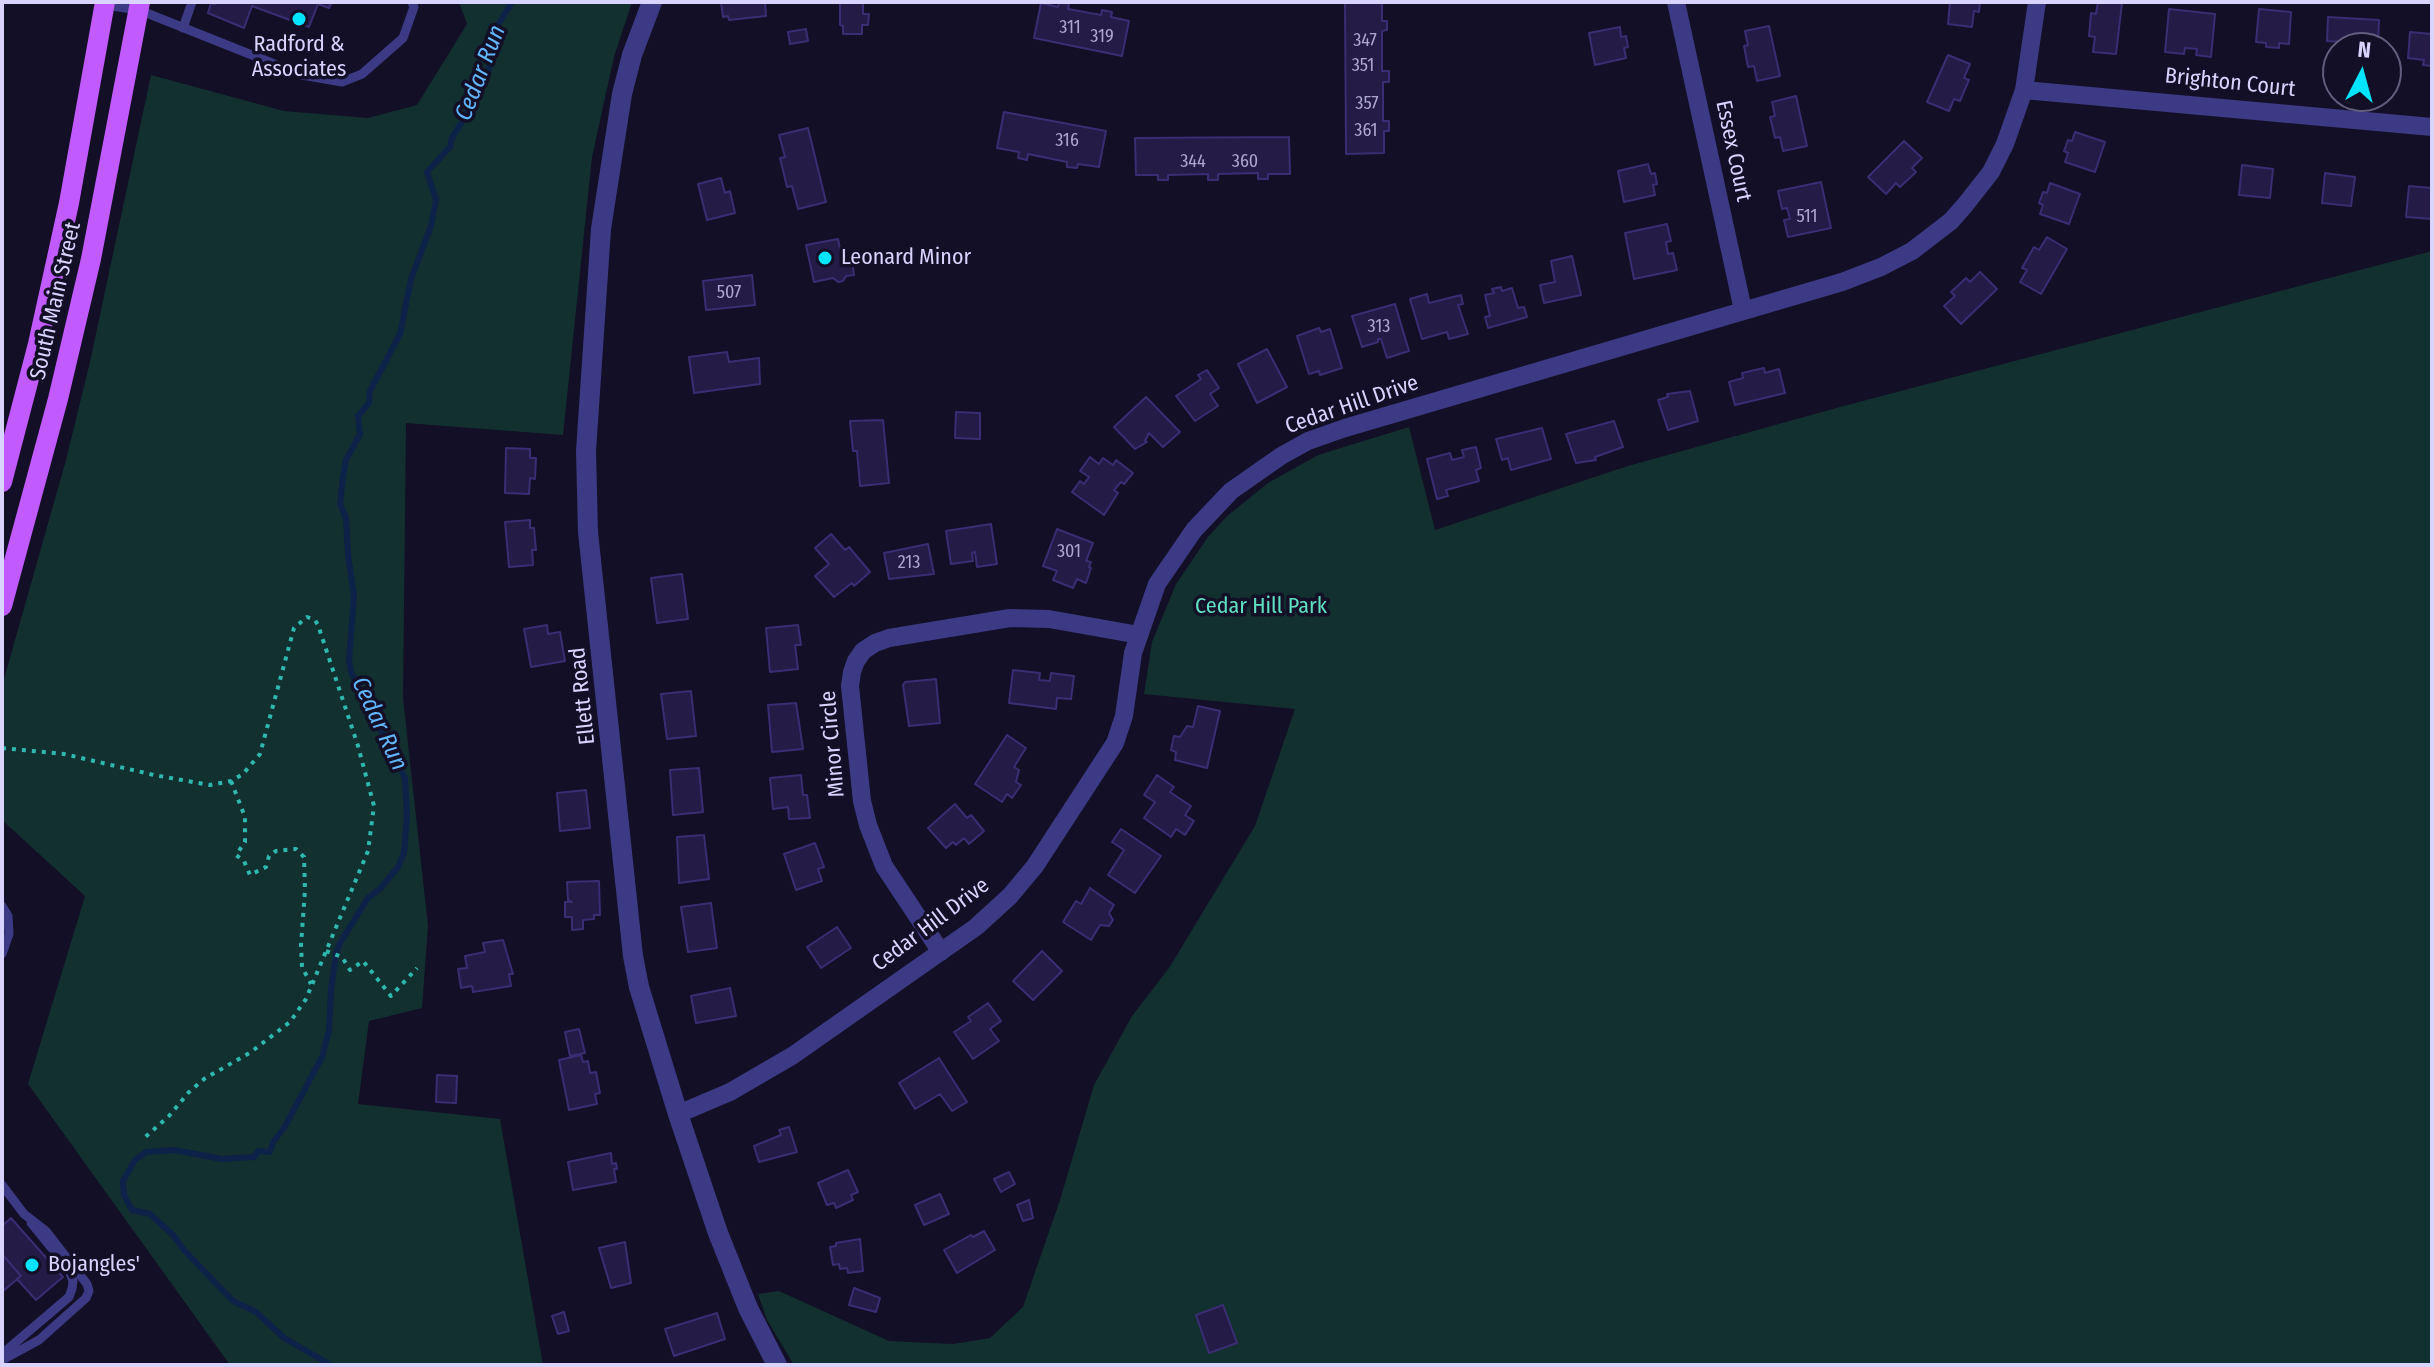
<!DOCTYPE html>
<html>
<head>
<meta charset="utf-8">
<style>
	body { margin:0 }
	#map { position:relative; width:2434px; height:1367px; overflow:hidden; background:#130f26; font-family:"Fira Sans Condensed",sans-serif }
	canvas { display:block }
	.frame { position:absolute; inset:0; border:4px solid #d9d4ff; pointer-events:none }
	.north { position:absolute; left:2322px; top:32px; width:80px; height:80px; box-sizing:border-box; background:#130f26; border:2px solid #625e7d; border-radius:50%; rotate:6deg; font-size:22px; font-weight:700; line-height:32px; text-align:center; color:#d9d4ff }
	.north::after { content:''; display:block; margin:auto; width:28px; height:36px; background:#00e5ff; clip-path:polygon(50% 0,100% 100%,50% 72%,0 100%) }
</style>
</head>
<body>
<div id="map">
<canvas width="2434" height="1367"></canvas>
<div class="frame"></div>
<div class="north">N</div>
</div>
<script>
const context = document.querySelector('canvas').getContext('2d');
context.lineJoin = 'round';
function paint(path, color) { context.fillStyle = color; context.fill(path, 'evenodd'); }
const poly = rows => new Path2D(rows.map(r => 'M' + r).join(''));
function stroke(path, color, width, dash) { context.strokeStyle = color; context.lineWidth = width; context.lineCap = dash ? 'butt' : 'round'; context.setLineDash(dash || []); context.stroke(path); }
function label(font, color, halo, rows, align = 'center') {
  context.font = font + ' "Fira Sans Condensed",sans-serif'; context.lineWidth = 7; context.setLineDash([]); context.textBaseline = 'middle'; context.strokeStyle = halo; context.fillStyle = color; for (const [text, x, y, turn = 0] of rows) {
    context.save(); context.translate(x, y); context.rotate((+turn || 0) * Math.PI / 180); context.textAlign = isNaN(turn) ? turn : align; if (halo) context.strokeText(text, 0, 0); context.fillText(text, 0, 0); context.restore();
  }
}
const green = poly([
	[459,2,632,2,614,57,592,157,563,435,406,423,403,698,428,926,422,1008,369,1021,358,1104,500,1119,543,1365,230,1365,28,1084,85,896,2,820,2,686,66,460,90,362,151,75,284,111,368,118,417,105,467,24],
	[2432,251,2432,1365,794,1365,767,1320,758,1294,779,1291,889,1341,953,1344,990,1338,1023,1307,1060,1200,1094,1085,1132,1016,1169,968,1255,826,1295,709,1144,694,1152,642,1176,584,1208,537,1226,517,1268,483,1318,455,1409,427,1435,530,1628,466,1840,407]
]);
const stream = poly([
	[331,1365,284,1338,256,1312,233,1301,184,1250,173,1235,150,1214,132,1210,124,1195,123,1181,135,1160,146,1152,174,1150,222,1159,254,1157,258,1151,270,1152,273,1142,284,1128,322,1057,329,1031,331,990,336,954,340,943,368,898,381,888,398,867,404,853,407,817,405,778,351,672,349,660,354,596,348,554,346,518,340,504,343,477,346,460,360,434,358,416,369,403,370,391,400,334,411,279,431,226,436,200,427,172,450,147,452,138,477,97,489,69,498,25,512,2]
]);
const building = poly([
	[216,2,332,2,329,8,318,4,309,27,252,6,244,28,208,13,211,3,215,4,216,2],
	[721,2,765,2,766,16,729,20,728,16,723,17,721,2],
	[840,2,863,2,863,14,869,14,868,25,862,25,862,34,843,34,843,26,840,25,840,2],
	[1059,2,1069,4,1068,9,1101,15,1102,10,1112,12,1111,17,1129,21,1122,56,1034,38,1041,3,1058,7,1059,2],
	[1345,2,1382,2,1382,21,1387,21,1387,30,1382,31,1382,71,1389,71,1389,82,1383,82,1383,121,1389,121,1389,131,1384,131,1384,153,1346,154,1345,2],
	[1950,2,1980,2,1979,12,1974,11,1972,27,1948,24,1950,2],
	[2098,2,2122,3,2116,54,2093,52,2095,37,2089,36,2091,13,2096,14,2098,2],
	[2169,9,2215,14,2211,57,2196,55,2197,49,2185,48,2184,54,2165,52,2169,9],
	[2259,9,2291,12,2289,44,2279,43,2279,48,2266,47,2266,43,2256,42,2259,9],
	[2328,17,2379,20,2378,45,2342,48,2342,42,2327,41,2328,17],
	[1769,26,1780,76,1757,81,1754,66,1748,67,1744,46,1748,45,1745,31,1769,26],
	[1620,27,1621,37,1626,36,1628,47,1624,48,1626,58,1595,65,1589,33,1620,27],
	[806,29,808,41,790,44,788,32,806,29],
	[2410,32,2432,34,2432,66,2423,65,2424,60,2408,58,2410,32],
	[1948,55,1970,64,1964,78,1969,80,1960,101,1954,99,1949,111,1927,102,1948,55],
	[1796,96,1807,146,1783,151,1780,137,1775,138,1770,117,1775,116,1772,102,1796,96],
	[1004,112,1106,131,1099,167,1078,164,1077,168,1067,167,1067,162,1028,154,1027,160,1018,158,1019,152,997,148,1004,112],
	[808,128,826,202,798,209,792,186,787,187,780,158,785,157,779,135,808,128],
	[2075,132,2105,142,2095,172,2065,162,2068,153,2064,151,2068,140,2072,141,2075,132],
	[1289,137,1290,174,1268,174,1268,179,1258,179,1258,173,1218,174,1218,180,1208,180,1208,174,1168,175,1168,180,1158,180,1158,175,1136,175,1135,138,1289,137],
	[1904,141,1922,158,1912,168,1916,172,1900,187,1896,183,1886,194,1868,177,1904,141],
	[1648,164,1651,174,1655,173,1657,184,1653,185,1655,195,1624,202,1618,171,1648,164],
	[2242,165,2273,169,2270,198,2239,195,2242,165],
	[2325,173,2355,177,2351,206,2322,203,2325,173],
	[721,178,725,193,730,191,735,213,707,220,698,184,721,178],
	[1821,182,1831,228,1788,237,1784,220,1790,219,1787,208,1782,209,1778,191,1821,182],
	[2050,183,2080,194,2069,224,2040,214,2043,205,2039,203,2043,192,2047,193,2050,183],
	[2409,186,2432,188,2432,219,2406,217,2409,186],
	[1667,224,1671,241,1666,242,1668,254,1673,253,1677,270,1634,279,1625,233,1667,224],
	[2047,237,2067,249,2041,294,2020,282,2027,270,2022,268,2034,247,2039,250,2047,237],
	[838,239,843,262,852,260,854,275,846,276,843,281,838,282,833,278,814,282,806,245,838,239],
	[1572,256,1581,295,1544,303,1540,285,1555,282,1551,261,1572,256],
	[1980,272,1997,289,1961,324,1944,306,1955,296,1951,292,1966,278,1970,282,1980,272],
	[752,275,755,305,706,310,703,281,752,275],
	[1501,287,1502,291,1512,288,1518,308,1524,307,1527,317,1488,328,1485,317,1490,316,1485,295,1494,293,1492,289,1501,287],
	[1427,294,1429,303,1461,295,1463,304,1458,305,1468,334,1449,339,1447,332,1422,339,1410,299,1427,294],
	[1395,304,1409,351,1387,358,1381,339,1378,339,1378,342,1362,347,1352,316,1395,304],
	[1319,328,1321,332,1330,329,1342,368,1320,375,1319,371,1309,374,1297,336,1319,328],
	[1267,349,1287,387,1257,403,1238,364,1267,349],
	[727,352,729,362,759,358,760,384,694,393,689,357,727,352],
	[1764,368,1765,373,1779,369,1785,393,1735,405,1729,382,1743,378,1742,373,1764,368],
	[1207,370,1219,388,1210,394,1218,406,1195,421,1176,396,1201,379,1198,375,1207,370],
	[1690,391,1698,421,1668,430,1658,400,1668,397,1667,394,1690,391],
	[1146,397,1180,432,1163,447,1149,433,1145,441,1147,442,1135,449,1114,427,1146,397],
	[956,412,980,413,980,439,955,438,956,412],
	[883,420,889,483,860,486,857,451,853,451,850,421,883,420],
	[1614,421,1623,447,1595,457,1596,460,1576,463,1566,434,1614,421],
	[1542,428,1551,459,1511,470,1508,458,1502,460,1496,439,1542,428],
	[1476,447,1481,468,1476,470,1479,481,1446,490,1448,496,1437,499,1427,459,1450,453,1452,460,1464,457,1462,450,1476,447],
	[506,448,530,449,530,458,536,458,535,479,530,478,529,494,505,493,506,448],
	[1090,457,1099,464,1103,458,1113,465,1116,460,1133,473,1124,484,1121,482,1114,490,1118,493,1104,515,1072,492,1080,481,1084,484,1089,477,1080,471,1090,457],
	[530,520,530,528,534,528,536,550,532,550,533,565,509,567,505,522,530,520],
	[991,524,997,564,977,567,975,552,972,553,973,561,951,564,946,531,991,524],
	[1057,529,1093,543,1086,561,1091,562,1089,567,1091,568,1086,583,1077,579,1073,588,1053,580,1057,571,1043,566,1057,529],
	[831,534,845,550,849,547,870,572,854,586,852,583,834,597,815,576,829,564,815,548,831,534],
	[928,544,934,574,889,579,884,553,928,544],
	[682,574,688,619,657,623,651,578,682,574],
	[547,625,548,634,560,632,565,661,531,667,524,629,547,625],
	[798,625,801,645,795,645,798,669,770,672,766,628,798,625],
	[1013,670,1040,673,1039,680,1050,681,1051,673,1074,676,1071,699,1057,698,1056,709,1009,703,1013,670],
	[936,679,940,723,909,726,903,685,905,682,936,679],
	[691,691,696,736,667,739,661,694,691,691],
	[796,703,803,749,772,752,768,705,796,703],
	[1198,706,1220,711,1207,768,1175,760,1176,752,1171,750,1174,736,1180,737,1187,726,1193,727,1198,706],
	[1007,735,1026,748,1014,767,1019,770,1016,782,1021,785,1012,798,1007,794,1002,802,975,784,1007,735],
	[699,768,703,812,673,815,670,770,699,768],
	[801,775,803,795,807,795,810,818,789,819,788,807,773,809,770,778,801,775],
	[1157,775,1174,787,1170,792,1191,806,1185,815,1194,821,1185,835,1176,829,1171,837,1144,818,1155,802,1144,795,1157,775],
	[586,790,590,828,560,831,557,793,586,790],
	[955,804,967,818,971,815,984,831,969,844,964,838,956,845,953,842,946,848,928,828,955,804],
	[1121,829,1161,856,1135,893,1108,875,1124,850,1112,842,1121,829],
	[704,835,709,879,679,883,677,837,704,835],
	[815,843,824,867,818,869,822,881,796,890,784,854,815,843],
	[599,881,600,915,594,915,594,919,583,920,583,929,572,930,572,917,565,917,565,902,572,902,568,900,567,882,599,881],
	[1090,888,1114,905,1109,913,1113,920,1109,926,1100,925,1091,940,1063,922,1076,901,1081,904,1090,888],
	[711,903,717,948,688,952,681,907,711,903],
	[837,927,851,948,821,968,807,947,837,927],
	[503,940,513,974,509,974,511,986,473,992,472,986,461,988,458,969,467,968,465,956,485,952,483,943,503,940],
	[1042,951,1062,971,1033,1000,1013,981,1042,951],
	[730,988,736,1016,696,1023,691,996,730,988],
	[988,1003,1001,1021,990,1029,999,1041,973,1059,954,1032,971,1021,968,1017,988,1003],
	[579,1029,585,1053,570,1056,565,1032,579,1029],
	[581,1055,583,1062,588,1061,590,1073,596,1072,600,1093,595,1094,597,1104,569,1110,559,1060,581,1055],
	[939,1058,967,1102,952,1111,940,1094,915,1109,899,1083,939,1058],
	[437,1075,457,1076,456,1103,436,1102,437,1075],
	[789,1127,797,1152,759,1162,754,1146,781,1135,779,1130,789,1127],
	[611,1153,612,1164,616,1163,617,1169,614,1169,616,1182,573,1190,568,1162,611,1153],
	[848,1170,858,1192,851,1195,853,1200,836,1208,834,1203,827,1205,818,1183,848,1170],
	[1009,1172,1015,1184,1001,1192,994,1179,1009,1172],
	[940,1194,949,1214,924,1225,915,1205,940,1194],
	[1029,1200,1033,1218,1023,1221,1017,1205,1029,1200],
	[11,1218,63,1277,36,1300,17,1279,21,1276,2,1254,2,1226,11,1218],
	[984,1231,995,1250,957,1273,944,1250,971,1235,973,1237,984,1231],
	[860,1239,863,1271,848,1273,847,1268,840,1269,839,1264,833,1265,830,1247,836,1246,836,1243,860,1239],
	[625,1242,631,1283,611,1288,599,1248,625,1242],
	[2,1254,21,1276,2,1292,2,1254],
	[854,1288,880,1298,876,1312,849,1305,854,1288],
	[1223,1305,1237,1343,1209,1353,1196,1315,1223,1305],
	[564,1312,569,1331,558,1334,552,1316,564,1312],
	[717,1313,725,1339,674,1356,665,1329,717,1313]
]);
const path = poly([
	[2,748,64,754,154,775,210,785,231,781,243,774,260,754,294,628,307,617,315,620,318,625,358,746,374,806,368,851,306,999,290,1022,251,1052,204,1079,189,1092,169,1116,143,1139],
	[231,781,245,817,245,842,236,855,244,861,250,875,266,867,269,856,276,851,296,849,304,857,305,890,301,945,302,967,311,984],
	[326,951,342,957,350,970,363,961,391,996,417,968]
]);
const service = poly([
	[105,5,139,10,302,75,342,82,362,74,403,38,414,7,412,2],
	[183,28,192,2],
	[2,906,8,916,9,934,2,954],
	[2,1185,24,1214,46,1231,87,1284,89,1291,86,1298,39,1340,2,1360],
	[2,1354,69,1297,72,1289,73,1281,68,1268,31,1223]
]);
const minor = poly([
	[1676,2,1743,310],
	[2024,90,2432,127],
	[941,952,884,866,868,825,862,801,850,686,852,672,856,661,863,651,875,643,889,638,1010,618,1049,619,1139,635],
	[678,1114,730,1092,792,1056,976,927,1010,896,1035,866,1115,743,1124,716,1133,653,1157,584,1194,530,1231,491,1281,456,1308,441,1345,428,1842,282,1881,267,1912,251,1951,221,1965,205,1991,172,2005,144,2024,90,2037,2]
]);
const tertiary = poly([
	[652,2,632,55,622,94,601,229,586,451,588,532,633,956,639,987,678,1114,718,1233,748,1308,777,1365]
]);
const primary = poly([
	[2,482,38,344,69,203,105,2],
	[2,606,58,399,91,259,140,2]
]);
const markers = [
	[299,19,8,"#00e5ff"],
	[825,258,8,"#00e5ff"],
	[32,1265,8,"#00e5ff"]
];
const numberNames = [
	["311",1070,28],
	["319",1102,37],
	["347",1365,41],
	["351",1363,66],
	["357",1367,104],
	["361",1366,131],
	["316",1067,141],
	["344",1193,162],
	["360",1245,162],
	["511",1807,217],
	["507",729,293],
	["313",1379,327],
	["301",1069,552],
	["213",909,563]
];
const poiNames = [
	["Radford &",299,45,"center"],
	["Associates",299,70,"center"],
	["Leonard Minor",841,258],
	["Bojangles'",48,1265]
];
const streetNames = [
	["Brighton Court",2230,83,6],
	["Essex Court",1733,151,78],
	["South Main Street",56,301,-77],
	["Cedar Hill Drive",1352,405,-19],
	["Ellett Road",583,696,-96],
	["Minor Circle",833,744,-95],
	["Cedar Hill Drive",931,925,-37]
];
const parkNames = [
	["Cedar Hill Park",1261,607]
];
const waterNames = [
	["Cedar Run",481,73,-69],
	["Cedar Run",379,724,65]
];
paint(green, '#12302f');
stroke(stream, '#0c2248', 6);
paint(building, '#241b47');
stroke(building, '#3b2d73', 2);
stroke(path, '#2fb8b0', 4, [4, 6]);
stroke(service, '#3d3a85', 9);
stroke(minor, '#3d3a85', 18);
stroke(tertiary, '#3d3a85', 20);
stroke(primary, '#c25bff', 20);
for (const [x, y, r, color] of markers) { const dot = new Path2D(); dot.arc(x, y, r, 0, 2 * Math.PI); context.fillStyle = color; context.fill(dot); stroke(dot, '#130f26', 3); }
label('18px', '#aca6d1', null, numberNames);
label('22px', '#d9d4ff', '#130f26', poiNames, 'left');
label('22px', '#d9d4ff', '#130f26', streetNames);
label('22px', '#5fe0c0', '#130f26', parkNames);
label('italic 24px', '#62b6ff', '#130f26', waterNames);
</script>
</body>
</html>
